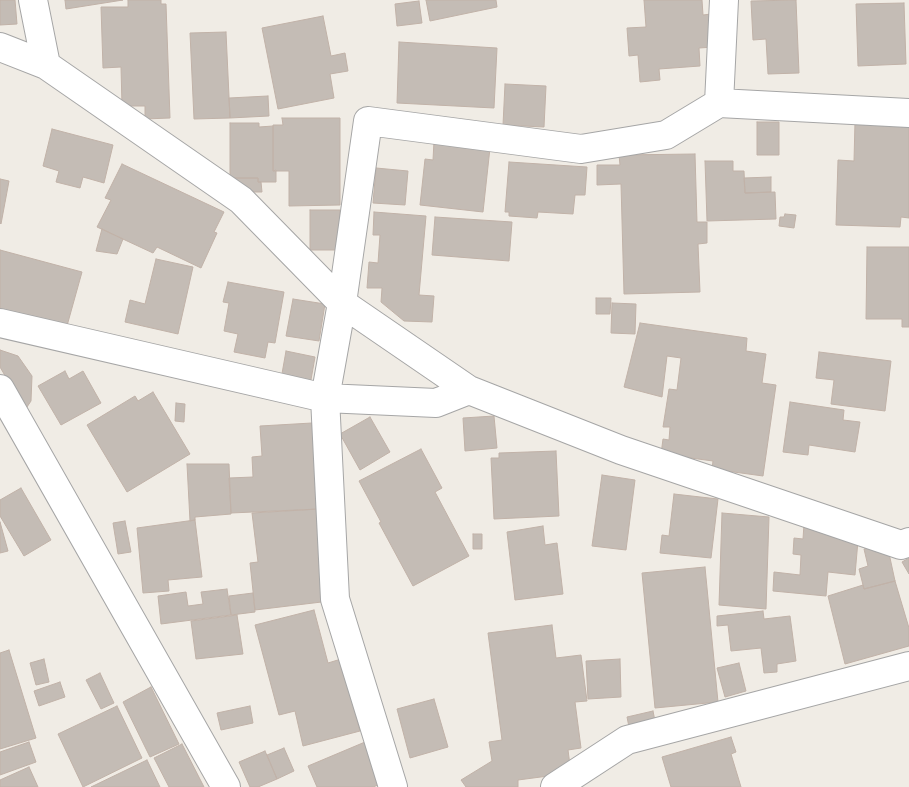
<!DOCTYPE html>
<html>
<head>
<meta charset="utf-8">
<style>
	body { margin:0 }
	canvas { display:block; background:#f0ece5 }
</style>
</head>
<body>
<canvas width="909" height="787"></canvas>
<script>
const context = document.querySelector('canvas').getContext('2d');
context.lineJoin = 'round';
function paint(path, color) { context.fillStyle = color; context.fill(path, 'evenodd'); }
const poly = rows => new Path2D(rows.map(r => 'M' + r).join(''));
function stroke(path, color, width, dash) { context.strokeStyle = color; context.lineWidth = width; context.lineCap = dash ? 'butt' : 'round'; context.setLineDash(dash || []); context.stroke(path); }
const building = poly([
	[0,0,15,0,17,24,0,25,0,0],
	[65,0,123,0,66,9,65,0],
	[128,0,161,0,161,4,166,4,170,118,145,119,145,106,122,106,121,67,103,68,101,7,128,7,128,0],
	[426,0,496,0,497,7,430,21,426,0],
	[644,0,702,0,703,15,711,14,714,47,699,48,700,66,659,69,660,80,640,82,638,55,629,56,627,28,646,27,644,0],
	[796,0,799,73,768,74,766,39,753,40,751,1,796,0],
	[419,1,422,23,397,26,395,4,419,1],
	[904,3,906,64,858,66,856,4,904,3],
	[323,16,331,56,345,53,348,71,330,74,334,98,278,109,262,28,323,16],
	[226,32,230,118,194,119,190,33,226,32],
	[399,42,497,48,494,108,397,103,399,42],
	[505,84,546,86,544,127,503,125,505,84],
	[268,96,269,116,230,118,229,98,268,96],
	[282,118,340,118,340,205,289,206,289,171,273,171,273,125,283,125,282,118],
	[757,122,779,122,779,155,757,155,757,122],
	[855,122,909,123,909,218,901,217,900,227,836,225,838,160,854,161,855,122],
	[230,123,259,123,259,127,273,126,273,171,276,170,276,182,258,182,258,178,230,178,230,123],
	[52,129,113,145,104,183,83,177,80,188,56,182,59,171,43,166,52,129],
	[434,141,490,148,483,212,420,205,425,159,433,160,434,141],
	[695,154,697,222,707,222,707,243,698,244,700,292,624,294,621,184,597,185,597,165,620,165,619,155,695,154],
	[705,161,733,161,733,171,744,171,745,193,775,192,776,219,707,221,705,161],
	[509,162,587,167,585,195,575,195,573,214,538,212,537,218,509,216,509,212,505,212,509,162],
	[122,164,224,212,214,232,217,233,201,268,157,247,153,253,97,227,111,200,105,198,122,164],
	[376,168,408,171,405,205,373,203,376,168],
	[771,177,771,192,745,193,744,178,771,177],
	[234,178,258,178,258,182,261,182,262,192,238,192,234,178],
	[0,179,9,181,1,224,0,223,0,179],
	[310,210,340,210,340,250,310,250,310,210],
	[374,212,426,216,419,295,434,296,432,322,404,321,381,302,382,288,367,288,369,262,378,263,380,235,373,235,374,212],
	[785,214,796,215,794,228,779,226,780,217,784,217,785,214],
	[435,217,512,222,509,261,432,255,435,217],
	[102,229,123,239,117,254,96,251,102,229],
	[867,247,909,247,909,327,902,327,902,319,866,319,867,247],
	[0,250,82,272,65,333,0,316,0,250],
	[156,259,193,267,178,334,125,322,130,300,145,304,156,259],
	[228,282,284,292,275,343,268,342,265,358,234,352,238,334,224,331,229,303,223,302,228,282],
	[596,298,611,298,610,314,596,314,596,298],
	[293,299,325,304,319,341,286,336,293,299],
	[612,303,636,304,635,334,611,333,612,303],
	[640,323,747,338,746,351,766,354,762,383,776,385,763,476,712,469,713,461,661,454,663,439,669,440,670,427,663,427,669,389,677,390,681,358,667,356,662,397,624,387,640,323],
	[0,350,18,356,32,376,31,401,25,410,0,367,0,350],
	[286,351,315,357,309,391,280,385,286,351],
	[819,352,891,361,885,411,831,404,834,380,816,378,819,352],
	[65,371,69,379,83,371,101,403,61,425,38,386,65,371],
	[153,392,190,454,127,492,87,425,135,396,138,401,153,392],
	[790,402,844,410,843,420,860,422,855,452,809,445,808,455,783,452,790,402],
	[176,403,185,404,184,422,175,421,176,403],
	[494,416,497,448,465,451,463,418,494,416],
	[370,417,390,452,360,470,340,434,370,417],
	[312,423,319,509,231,513,229,478,253,477,252,457,262,456,260,426,312,423],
	[421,449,442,488,435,492,469,556,413,586,379,523,381,522,359,481,421,449],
	[556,451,559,516,494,519,491,458,499,458,499,453,556,451],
	[187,464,229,464,231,514,195,517,195,520,190,521,187,464],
	[602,475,635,480,626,550,592,546,602,475],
	[21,488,51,540,24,556,0,516,0,500,21,488],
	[674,494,718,499,711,558,660,553,662,535,669,536,674,494],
	[319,509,330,601,255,610,250,563,258,562,252,513,319,509],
	[722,513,769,517,766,609,719,605,722,513],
	[195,520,202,577,168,580,169,591,143,593,137,528,195,520],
	[125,521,131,552,118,554,113,523,125,521],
	[0,522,8,551,0,553,0,522],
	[804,524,859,529,855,575,828,572,826,596,773,591,774,572,800,575,801,555,793,554,794,538,803,539,804,524],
	[543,526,545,545,557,543,563,594,515,600,507,532,543,526],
	[473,534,482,534,482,549,473,549,473,534],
	[887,544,895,581,864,589,859,569,868,566,864,549,887,544],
	[909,558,909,574,902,562,909,558],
	[705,567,718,702,655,708,642,573,705,567],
	[895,581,909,628,909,646,845,664,828,596,863,585,864,589,895,581],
	[227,589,231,615,161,624,158,596,186,592,188,606,203,604,201,592,227,589],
	[253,593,255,612,231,615,229,596,253,593],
	[314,610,328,663,341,659,360,731,303,746,295,711,279,715,255,625,314,610],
	[763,611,764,619,790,616,796,661,777,664,777,672,764,673,761,648,731,651,728,625,717,626,717,616,763,611],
	[237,615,243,654,196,659,191,621,237,615],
	[552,625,556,658,581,655,587,701,575,702,581,748,568,750,571,773,518,780,518,787,466,787,461,780,492,761,489,742,502,740,488,633,552,625],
	[9,650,36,738,0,749,0,653,9,650],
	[44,659,49,682,36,685,30,663,44,659],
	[620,659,621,697,588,699,586,661,620,659],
	[739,663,746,691,725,697,717,668,739,663],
	[100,673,114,703,101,709,86,680,100,673],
	[60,682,65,697,39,706,34,691,60,682],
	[151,687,179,744,150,757,123,702,151,687],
	[434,699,448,747,410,758,397,709,434,699],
	[117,706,142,758,83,787,58,734,117,706],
	[250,706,253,723,221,730,217,713,250,706],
	[653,711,656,726,630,732,627,717,653,711],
	[731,737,736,752,731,754,741,787,671,787,662,757,731,737],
	[29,742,36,762,0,775,0,752,29,742],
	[365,742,383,783,373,787,317,787,308,766,365,742],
	[182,744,204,787,169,787,154,758,182,744],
	[284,748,294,771,277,779,267,755,284,748],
	[265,751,277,779,258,787,250,787,239,762,265,751],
	[147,760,160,787,91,787,147,760],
	[29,767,38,787,0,787,0,780,29,767]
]);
const minor = poly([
	[33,0,46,65],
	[0,47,46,65,241,200,342,303,469,390,621,450,901,545,909,542],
	[719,103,724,0],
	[0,323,325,398,436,403,469,390],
	[0,389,226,787],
	[393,787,335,599,325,398,342,303,368,121,581,149,666,135,719,103,909,113],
	[555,787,627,740,909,666]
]);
paint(building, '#c4bcb5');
stroke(building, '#c1b2a8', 1);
stroke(minor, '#a6a6a6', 30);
stroke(minor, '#fff', 28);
</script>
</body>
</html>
